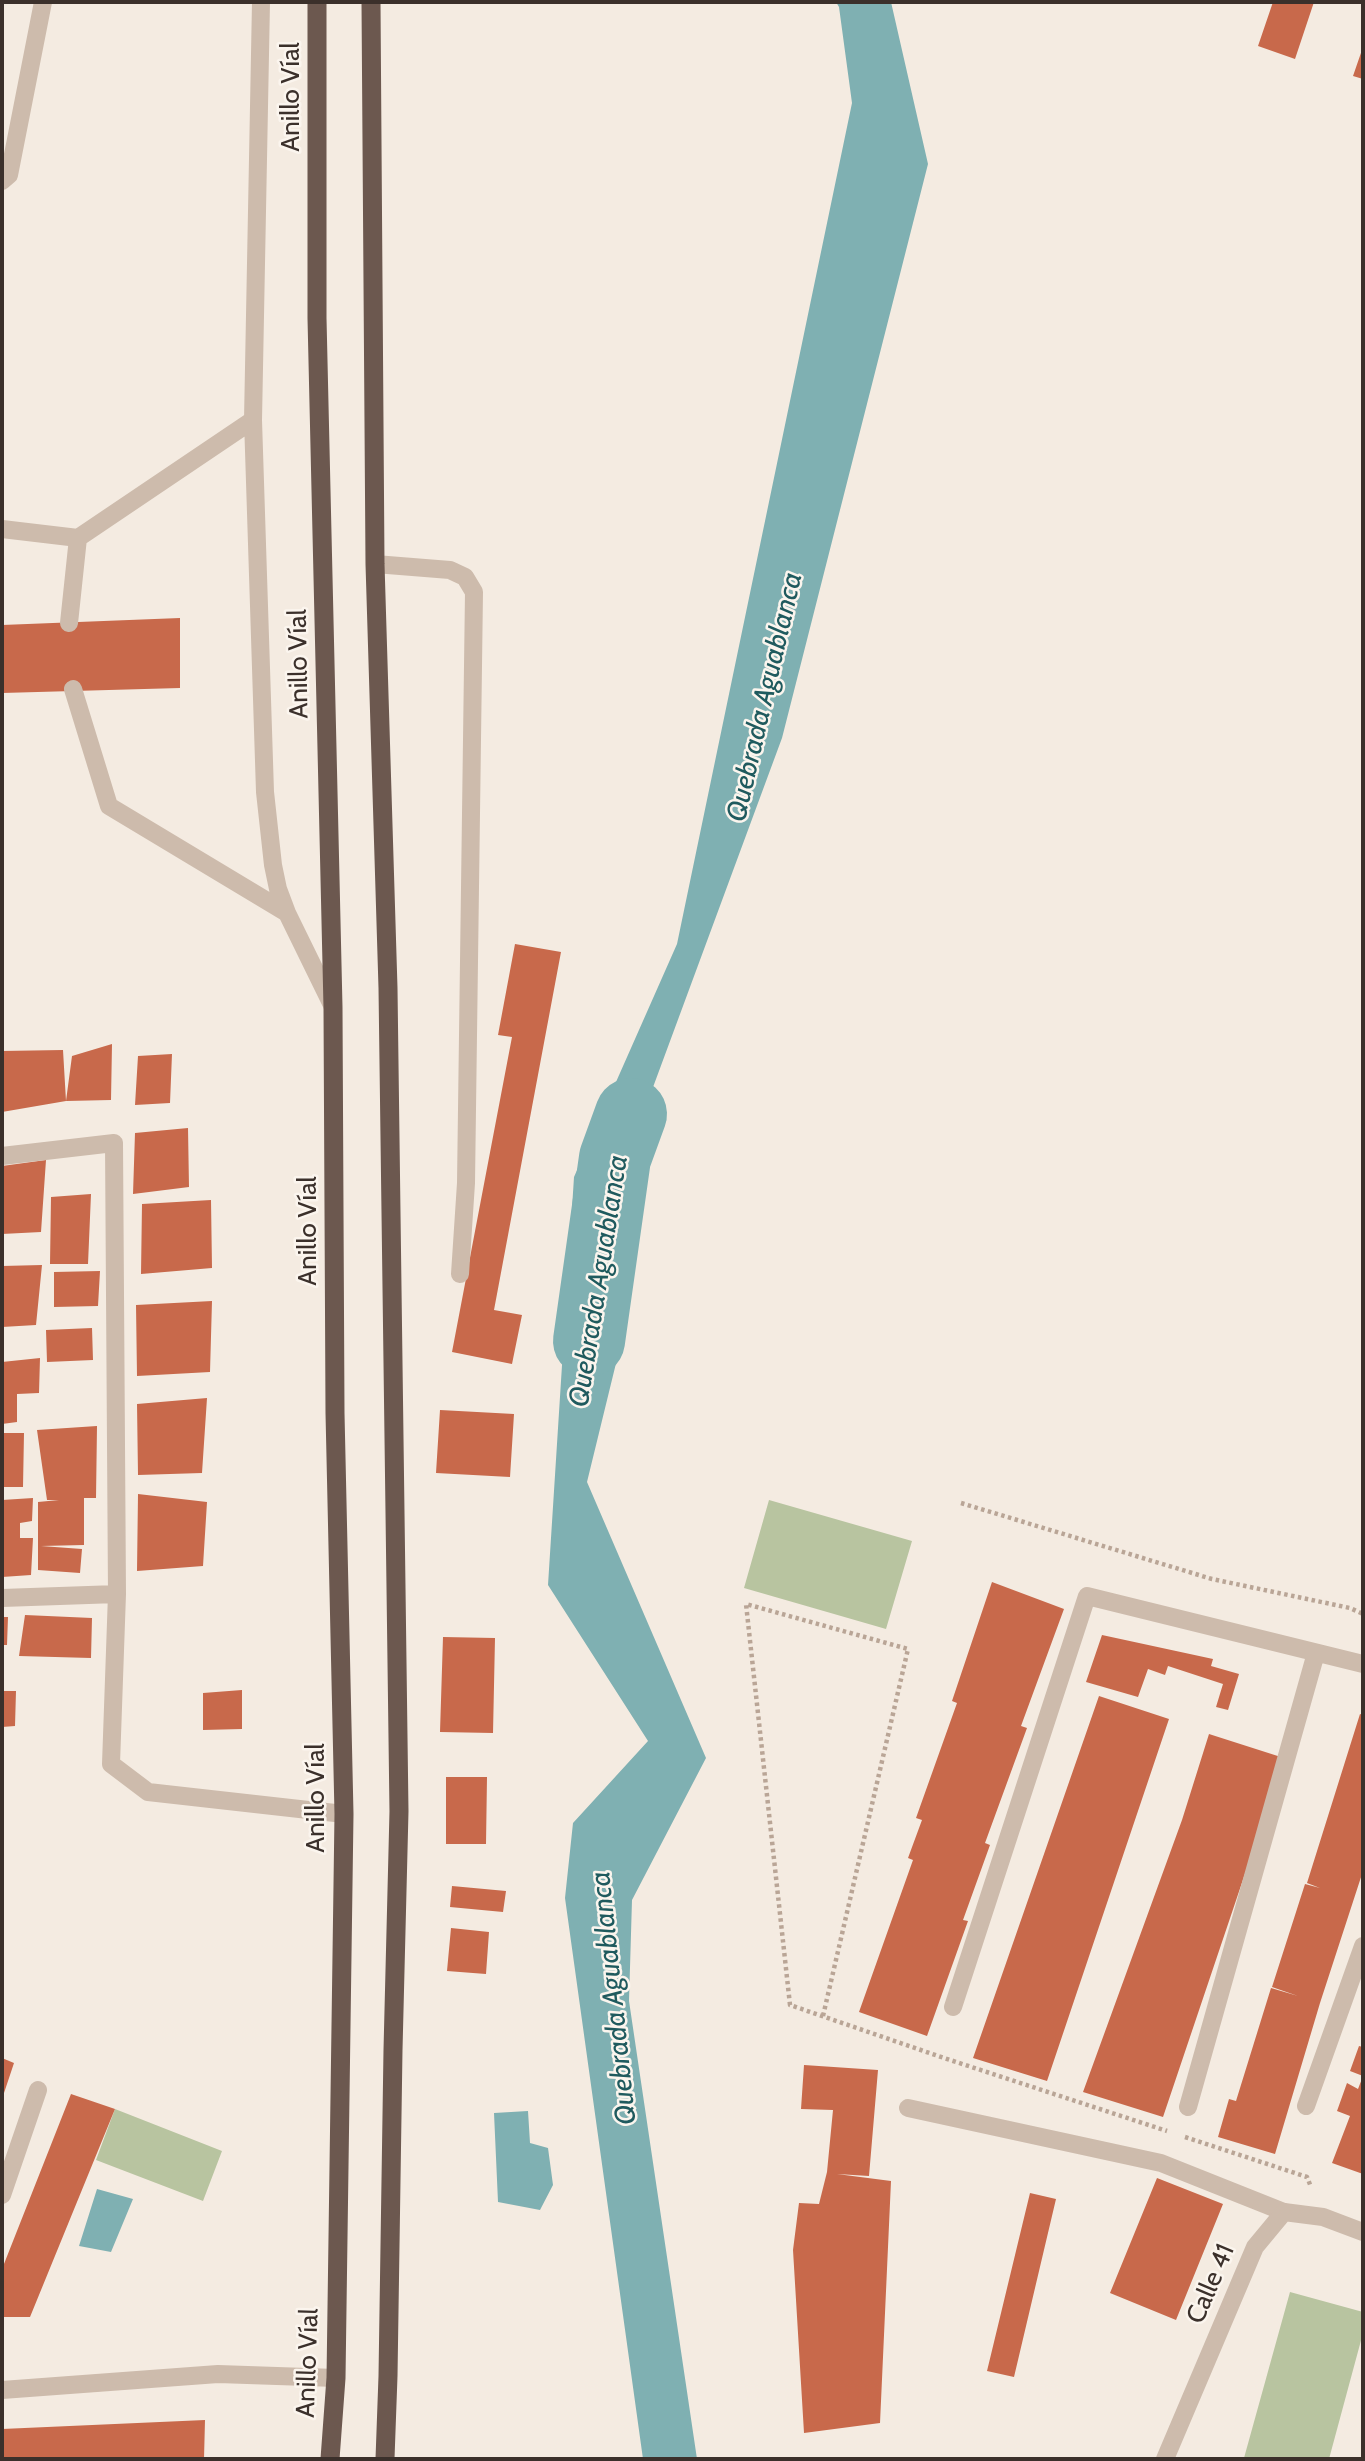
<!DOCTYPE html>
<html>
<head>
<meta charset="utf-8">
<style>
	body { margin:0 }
	#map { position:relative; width:1365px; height:2461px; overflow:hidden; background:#f4ebe1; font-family:Cabin,sans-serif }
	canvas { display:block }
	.frame { position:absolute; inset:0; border:4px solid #3b302b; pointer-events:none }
</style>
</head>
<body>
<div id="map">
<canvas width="1365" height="2461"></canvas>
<div class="frame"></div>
</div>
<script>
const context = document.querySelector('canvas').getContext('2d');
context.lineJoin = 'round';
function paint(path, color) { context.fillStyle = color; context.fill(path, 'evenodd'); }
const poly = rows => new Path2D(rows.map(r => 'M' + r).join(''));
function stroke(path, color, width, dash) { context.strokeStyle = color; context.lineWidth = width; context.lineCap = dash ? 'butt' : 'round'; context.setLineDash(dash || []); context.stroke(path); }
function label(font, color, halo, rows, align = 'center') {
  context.font = font + ' Cabin,sans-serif'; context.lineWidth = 5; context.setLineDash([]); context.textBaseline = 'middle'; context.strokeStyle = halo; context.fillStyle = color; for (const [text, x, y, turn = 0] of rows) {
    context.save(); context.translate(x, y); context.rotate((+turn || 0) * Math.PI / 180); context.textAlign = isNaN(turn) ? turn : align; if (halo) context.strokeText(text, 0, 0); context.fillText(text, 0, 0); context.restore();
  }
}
const green = poly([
	[769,1500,912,1541,886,1629,744,1588],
	[115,2109,222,2151,203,2201,96,2160],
	[1290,2292,1363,2312,1363,2333,1329,2459,1248,2459,1244,2458]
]);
const water = poly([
	[836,2,891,2,928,164,782,738,601,1228,619,1351,587,1482,706,1758,632,1900,629,2001,697,2459,643,2459,565,1898,573,1823,648,1741,548,1585,574,1177,677,944,852,103,839,7],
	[528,2111,530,2143,548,2148,553,2185,540,2210,498,2202,494,2113],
	[97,2189,133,2199,111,2252,79,2246]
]);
const river = poly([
	[589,1341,615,1158,631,1114]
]);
const building = poly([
	[1273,2,1314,2,1295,59,1258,46],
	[1363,47,1363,79,1353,76],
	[180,618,180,688,2,693,2,625],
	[515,944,561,952,494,1310,522,1315,512,1364,452,1352,512,1037,498,1035],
	[112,1044,111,1100,66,1101,72,1056],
	[63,1050,66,1101,2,1112,2,1051],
	[172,1054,170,1103,135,1105,138,1056],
	[188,1128,189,1187,133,1194,135,1133],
	[46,1160,41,1232,2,1234,2,1166],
	[91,1194,88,1264,50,1264,51,1197],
	[211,1200,212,1268,141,1274,142,1204],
	[42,1265,36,1325,2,1327,2,1266],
	[100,1271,98,1306,54,1307,54,1272],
	[212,1301,210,1372,137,1376,136,1305],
	[92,1328,93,1360,47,1362,46,1330],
	[40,1358,39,1393,17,1394,17,1422,2,1424,2,1362],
	[207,1398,202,1473,138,1475,137,1404],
	[440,1410,514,1414,510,1477,436,1473],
	[97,1426,96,1498,84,1498,84,1545,41,1546,82,1549,80,1573,38,1570,38,1502,59,1500,47,1500,37,1430],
	[2,1433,24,1433,23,1487,2,1487],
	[138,1494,207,1502,203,1566,137,1571],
	[33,1498,32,1521,20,1523,20,1538,33,1538,31,1575,2,1577,2,1500],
	[992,1582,1064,1609,1021,1726,1027,1728,985,1843,990,1845,963,1920,968,1921,927,2036,859,2012,913,1860,908,1858,922,1820,916,1818,957,1703,952,1701],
	[25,1615,92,1618,91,1658,19,1656],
	[2,1617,8,1617,7,1645,2,1645],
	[1102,1635,1213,1659,1211,1666,1239,1674,1228,1710,1216,1707,1223,1684,1168,1666,1165,1675,1148,1669,1138,1697,1086,1682],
	[443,1637,495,1638,493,1733,440,1732],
	[242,1690,242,1729,203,1730,203,1693],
	[2,1691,16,1691,15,1726,2,1727],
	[1099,1696,1169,1719,1047,2081,973,2058],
	[1360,1714,1363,1715,1363,1871,1320,2003,1275,2154,1218,2137,1229,2099,1236,2101,1271,1988,1298,1996,1272,1987,1305,1884,1320,1888,1307,1883],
	[1209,1734,1284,1758,1163,2117,1083,2092,1182,1820],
	[446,1777,487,1777,486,1844,446,1844],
	[452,1886,506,1891,503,1912,450,1907],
	[451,1928,489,1932,486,1974,447,1971],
	[1359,2046,1363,2047,1363,2174,1332,2163,1350,2116,1337,2111,1347,2083,1358,2089,1363,2076,1350,2071],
	[2,2058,14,2063,2,2099],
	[804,2065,878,2070,869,2176,837,2174,891,2181,880,2423,804,2433,793,2250,799,2203,819,2204,827,2172,833,2110,801,2109],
	[71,2094,115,2109,30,2317,2,2317,2,2269],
	[1157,2178,1223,2204,1176,2320,1110,2293],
	[1030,2193,1056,2199,1014,2377,987,2371],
	[205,2420,204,2459,2,2459,2,2429]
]);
const path = poly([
	[961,1503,1212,1579,1350,1608,1363,1614],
	[823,2016,908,1649,746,1604,790,2005,944,2058,1167,2131],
	[1185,2137,1307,2177,1311,2187]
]);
const service = poly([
	[261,2,253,420,265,792,273,865,278,889,287,913,333,1007],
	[2,181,9,175,43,2],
	[2,529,78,538,253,420],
	[375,564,450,570,465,577,474,592,466,1183,460,1274],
	[69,623,78,538],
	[73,689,109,806,287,913],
	[2,1156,114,1143,117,1594,111,1764,148,1792,344,1814],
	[2,1598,117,1594],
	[908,2108,1161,2163,1284,2212],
	[2,2195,38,2090],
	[2,2390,218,2374,336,2378]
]);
const minor = poly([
	[953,2007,1087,1596,1363,1664],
	[1306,2106,1363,1946],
	[1188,2107,1316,1653],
	[1165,2459,1255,2247,1284,2212,1323,2217,1363,2232]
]);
const trunk = poly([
	[317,2,317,318,333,1007,335,1413,344,1814,336,2378,330,2459],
	[371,2,375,564,388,988,399,1811,393,2050,388,2376,385,2459]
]);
const streetNames = [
	["Anillo Víal",291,97,-90],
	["Anillo Víal",299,664,-91],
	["Anillo Víal",308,1231,-90],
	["Anillo Víal",316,1798,-90],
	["Calle 41",1211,2284,-67],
	["Anillo Víal",308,2363,-88]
];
const waterNames = [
	["Quebrada Aguablanca",765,697,-77],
	["Quebrada Aguablanca",599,1281,-81],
	["Quebrada Aguablanca",614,1998,-96]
];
paint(green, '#b8c4a0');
paint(water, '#7fb0b2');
stroke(river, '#7fb0b2', 72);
paint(building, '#c8694b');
stroke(path, '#b9a596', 4.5, [3.5, 3.5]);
stroke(service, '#cdbbac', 18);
stroke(minor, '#cdbbac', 18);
stroke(trunk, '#6c584f', 19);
label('26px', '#3b302b', '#fbf5ee', streetNames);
label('italic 28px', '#1f5a5e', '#fbf5ee', waterNames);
</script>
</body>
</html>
